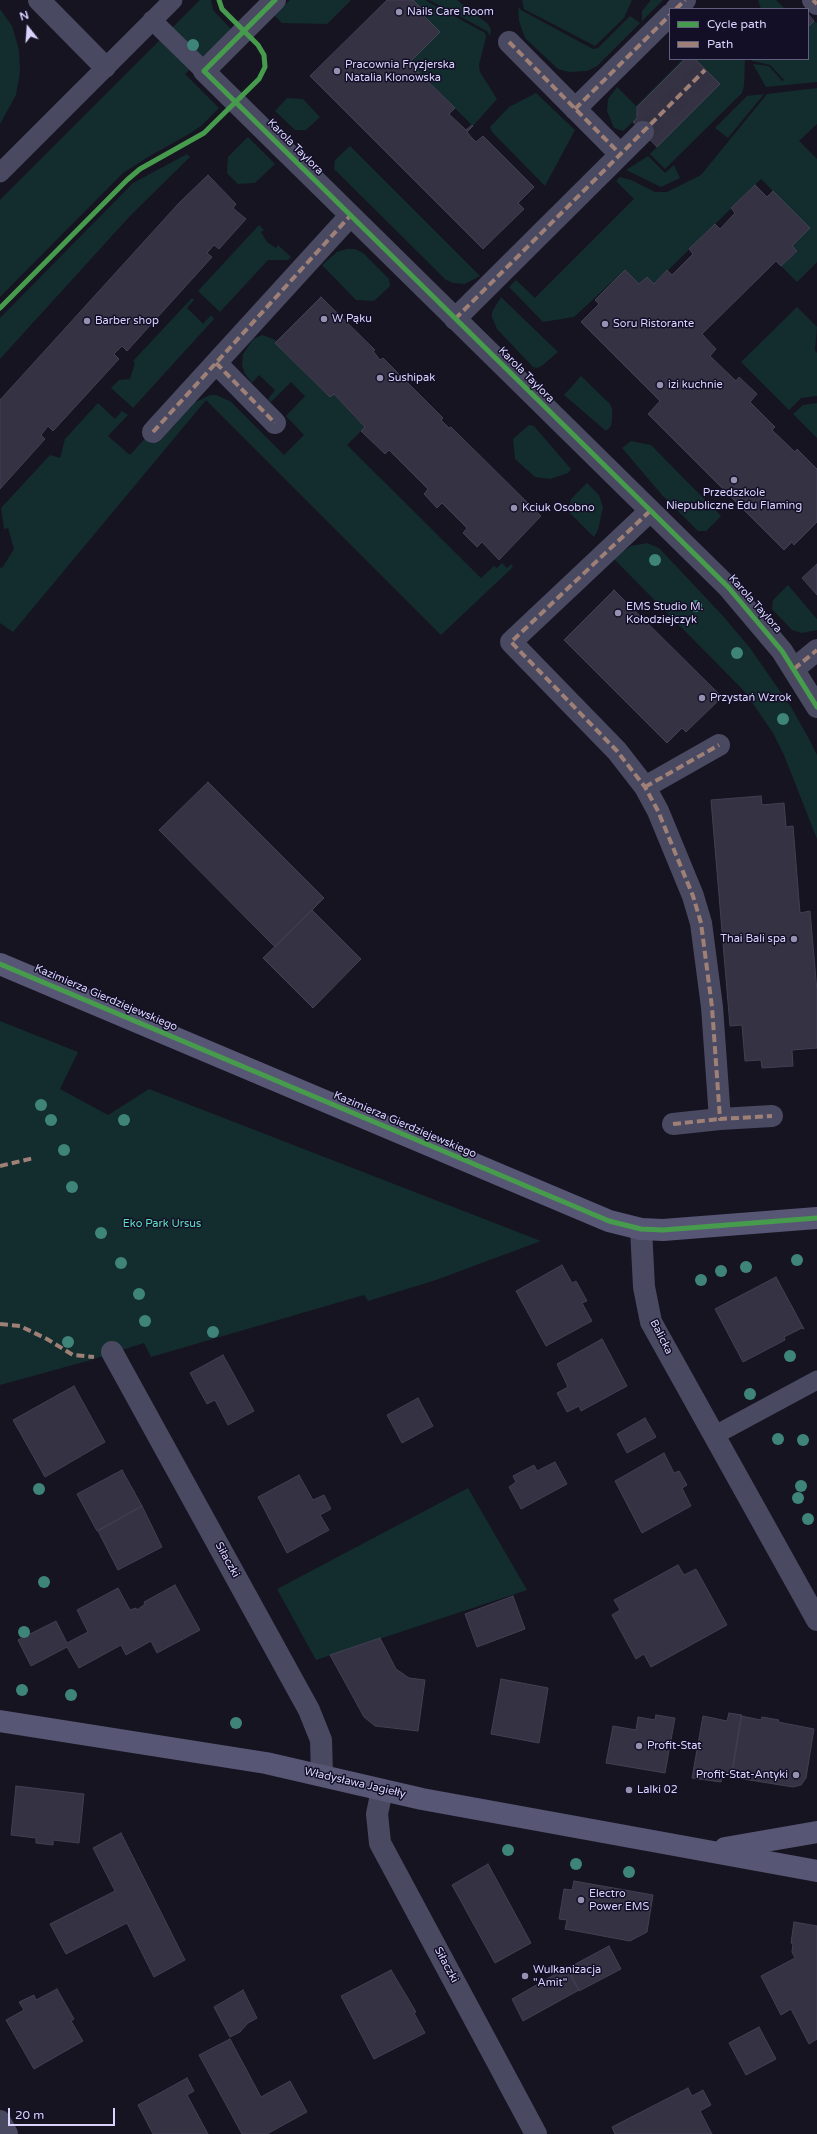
<!DOCTYPE html>
<html>
<head>
<meta charset="utf-8">
<style>
	body { margin:0 }
	#map { position:relative; width:817px; height:2134px; overflow:hidden; background:#161421; font-family:"Varela Round",sans-serif }
	canvas { display:block }
	.legend { position:absolute; left:669px; top:8px; width:140px; height:52px; box-sizing:border-box; background:#130f26; border:1px solid #625e7d; margin:0; padding:5px 7px; list-style:none; font-size:12px; color:#d9d4ff }
	.legend li { display:flex; align-items:center; gap:8px; height:20px }
	.legend b { width:20px; border:1px solid #625e7d }
	.north { position:absolute; left:8px; top:8px; width:40px; height:40px; -webkit-text-stroke:3px #130f26; paint-order:stroke; rotate:343deg; font-size:11px; font-weight:700; line-height:16px; text-align:center; color:#d9d4ff }
	.north::after { content:''; display:block; margin:auto; width:14px; height:18px; background:#d9d4ff; clip-path:polygon(50% 0,100% 100%,50% 72%,0 100%) }
	.scale { position:absolute; left:8px; top:2108px; width:107px; height:18px; box-sizing:border-box; border:2px solid #d9d4ff; border-top:0; padding-left:5px; font-size:12px; line-height:14px; white-space:nowrap; color:#d9d4ff; -webkit-text-stroke:3px #130f26; paint-order:stroke }
</style>
</head>
<body>
<div id="map">
<canvas width="817" height="2134"></canvas>
<ul class="legend">
<li><b style="height:5px;background:#469c4c"></b>Cycle path</li>
<li><b style="height:5px;background:#9e8076"></b>Path</li>
</ul>
<div class="north">N</div>
<div class="scale">20 m</div>
</div>
<script>
const context = document.querySelector('canvas').getContext('2d');
context.lineJoin = 'round';
function paint(path, color) { context.fillStyle = color; context.fill(path, 'evenodd'); }
const poly = rows => new Path2D(rows.map(r => 'M' + r).join(''));
function stroke(path, color, width, dash) { context.strokeStyle = color; context.lineWidth = width; context.lineCap = dash ? 'butt' : 'round'; context.setLineDash(dash || []); context.stroke(path); }
function label(font, color, halo, rows, align = 'center') {
  context.font = font + ' "Varela Round",sans-serif'; context.lineWidth = 3; context.setLineDash([]); context.textBaseline = 'middle'; context.strokeStyle = halo; context.fillStyle = color; for (const [text, x, y, turn = 0] of rows) {
    context.save(); context.translate(x, y); context.rotate((+turn || 0) * Math.PI / 180); context.textAlign = isNaN(turn) ? turn : align; if (halo) context.strokeText(text, 0, 0); context.fillText(text, 0, 0); context.restore();
  }
}
const green = poly([
	[200,0,211,0,213,10,231,29,185,74,219,108,201,126,189,134,148,157,123,173,0,297,0,200],
	[290,0,351,0,327,24,282,23,274,15],
	[413,0,425,0,485,33,486,37,479,65,480,72,497,99,473,126,409,63,440,32,423,15,425,12],
	[429,0,457,0,488,24,491,30,490,36,487,31],
	[522,0,632,0,624,18,595,46,524,9],
	[651,0,663,0,642,21,642,11],
	[758,0,776,0,785,9,761,9],
	[518,7,521,10,593,49,598,48,630,16,640,23,597,66,587,71,569,72,558,69,525,38,519,21],
	[0,9,12,26,19,50,20,72,16,95,0,124],
	[814,21,817,23,817,82,766,87,753,64,769,66,782,81,784,80,770,65,752,61,752,59,808,59,808,27],
	[683,59,685,59,637,107,637,118,623,131,614,128,607,111,608,99,617,87,636,106],
	[695,59,745,59,744,86,742,93,665,169,650,154,720,84],
	[817,88,817,124,799,141,817,159,817,262,797,282,781,266,797,251,792,246,810,228,761,179,654,284,647,277,639,284,625,270,574,317,543,322,509,287,516,280,535,298,634,199,616,181,620,177,631,180,655,192,667,192,701,175,767,94],
	[536,93,575,130,545,186,492,132,490,127,509,107],
	[764,94,728,138,715,128,747,96],
	[287,98,303,99,320,117,306,130,295,130,275,111],
	[248,137,275,164,255,183,238,184,227,173,228,157],
	[350,146,480,276,465,284,453,283,446,280,334,169,335,160],
	[187,154,190,157,130,216,0,359,0,318,133,183],
	[648,156,665,173,674,165,680,178,661,187,626,170],
	[259,225,264,230,261,232,267,242,276,248,278,245,291,257,288,260,268,260,220,312,198,291],
	[347,249,355,249,363,253,389,279,390,286,374,301,356,300,322,265,337,252],
	[501,297,558,352,543,365,538,368,533,367,497,329,492,317,492,312],
	[192,298,194,300,187,308,203,324,211,315,214,319,133,408,111,388,119,380,130,379,135,363,133,361],
	[797,307,817,327,815,350,817,353,817,396,801,398,789,410,741,362],
	[262,335,276,340,275,343,330,397,334,394,365,427,347,445,481,578,494,566,497,568,502,563,507,568,511,564,513,567,441,635,206,400,13,632,0,623,0,567,2,568,14,549,8,528,4,529,1,508,50,455,60,458,65,439,98,403,115,419,122,411,128,415,108,436,130,455,148,435,158,443,194,403,210,395,216,395,230,401,284,455,304,435,286,416,305,396,291,382,271,402,268,399,275,390,259,375,252,383,245,374,242,365,243,354,253,339],
	[581,376,610,404,612,409,612,420,611,426,606,431,564,395],
	[817,403,817,438,793,414,803,405],
	[529,425,534,426,571,469,568,473,550,479,535,477,515,459,513,439],
	[631,441,651,445,721,516,706,531,698,531,662,495,622,448],
	[587,483,599,495,603,507,598,530,594,537,571,514,569,510,571,499],
	[647,543,659,548,723,616,750,648,791,707,808,737,817,755,817,839,784,755,773,733,745,692,613,558,631,546],
	[788,585,817,619,817,630,802,633,792,630,772,609,773,600],
	[0,1021,78,1052,60,1089,108,1115,149,1089,541,1241,436,1280,368,1301,364,1295,151,1357,144,1343,91,1360,0,1385],
	[468,1488,527,1590,316,1660,277,1589]
]);
const building = poly([
	[387,0,413,0,425,12,423,15,440,32,409,63,455,108,449,114,466,130,472,125,473,126,467,132,471,137,476,142,483,136,534,187,518,203,524,209,483,249,310,76,387,0],
	[808,14,814,21,808,27,808,14],
	[685,59,695,59,720,84,657,147,633,122,637,118,637,107,685,59],
	[208,175,236,204,233,208,246,219,219,249,214,245,207,253,212,257,127,351,122,346,114,354,119,359,53,431,48,426,41,435,45,439,0,489,0,400,179,203,208,175],
	[755,185,767,197,773,191,810,228,792,246,797,251,781,266,776,261,702,334,716,349,710,356,736,381,739,377,757,394,750,402,775,427,772,430,795,452,797,449,817,469,817,522,794,545,792,542,784,550,648,414,660,401,581,322,599,304,595,300,625,270,639,284,647,277,654,284,667,270,672,275,693,254,689,249,715,224,720,229,735,213,731,208,755,185],
	[321,297,375,350,373,351,380,360,383,358,443,418,441,420,449,428,451,427,541,516,499,560,482,542,477,547,463,533,467,528,442,503,437,508,424,494,428,489,389,450,385,454,361,431,365,427,334,394,330,397,275,343,321,297],
	[817,564,817,595,802,578,817,564],
	[614,590,722,697,686,732,682,728,667,743,564,640,614,590],
	[208,782,324,898,275,947,159,830,208,782],
	[761,796,762,805,784,803,786,827,793,826,800,913,810,911,817,991,817,1048,792,1050,793,1066,762,1068,761,1060,745,1061,742,1025,730,1026,711,800,761,796],
	[312,910,361,959,313,1008,263,958,312,910],
	[562,1265,572,1283,576,1281,587,1301,582,1303,592,1321,546,1346,516,1291,562,1265],
	[776,1277,804,1329,802,1328,784,1337,785,1340,743,1362,715,1309,776,1277],
	[602,1339,627,1386,581,1411,579,1406,567,1412,557,1393,568,1387,557,1364,602,1339],
	[223,1355,254,1411,228,1425,215,1400,207,1404,190,1373,223,1355],
	[74,1386,105,1442,45,1477,13,1420,74,1386],
	[418,1398,433,1426,402,1443,387,1415,418,1398],
	[645,1418,656,1437,627,1453,617,1434,645,1418],
	[664,1453,674,1473,679,1471,687,1485,682,1488,691,1506,642,1533,615,1481,664,1453],
	[555,1462,567,1484,521,1509,509,1487,516,1482,513,1476,534,1465,537,1471,555,1462],
	[122,1470,142,1506,97,1531,77,1494,122,1470],
	[299,1475,313,1500,324,1495,331,1509,320,1515,329,1530,287,1553,258,1497,299,1475],
	[142,1506,162,1547,118,1570,98,1531,142,1506],
	[678,1565,684,1575,696,1569,727,1625,651,1667,644,1654,636,1659,612,1615,620,1610,614,1600,678,1565],
	[175,1585,200,1630,157,1653,151,1641,126,1655,121,1645,79,1668,67,1647,31,1666,18,1640,56,1621,67,1643,88,1632,77,1610,118,1588,130,1610,136,1608,137,1610,145,1604,144,1602,175,1585],
	[513,1596,525,1629,477,1647,465,1614,513,1596],
	[380,1638,396,1669,409,1678,425,1680,418,1731,375,1726,364,1717,330,1655,380,1638],
	[501,1679,548,1688,539,1743,491,1734,501,1679],
	[729,1713,742,1715,732,1774,722,1773,721,1782,692,1778,703,1716,727,1721,729,1713],
	[656,1715,675,1718,665,1773,606,1763,613,1726,636,1730,638,1717,655,1720,656,1715],
	[741,1716,761,1720,762,1717,779,1720,778,1722,814,1729,806,1778,801,1785,793,1787,731,1777,741,1716],
	[16,1786,84,1794,79,1843,53,1840,53,1845,36,1843,36,1838,11,1835,16,1786],
	[121,1833,185,1960,154,1977,127,1923,66,1954,50,1924,115,1891,93,1848,121,1833],
	[488,1864,531,1943,495,1963,452,1885,488,1864],
	[574,1881,653,1895,647,1932,630,1941,565,1929,567,1920,559,1919,564,1889,572,1890,574,1881],
	[794,1922,817,1926,817,2039,809,2044,791,2009,781,2015,761,1976,795,1958,792,1952,793,1944,791,1943,794,1922],
	[609,1946,621,1969,579,1991,571,1975,574,1974,570,1967,609,1946],
	[566,1968,579,1990,523,2021,512,1999,566,1968],
	[391,1970,416,2012,414,2013,425,2033,374,2059,341,1996,391,1970],
	[57,1989,74,2019,71,2021,83,2041,34,2069,6,2020,24,2010,19,2002,34,1995,36,2000,57,1989],
	[243,1990,257,2018,248,2023,240,2032,230,2037,214,2007,243,1990],
	[759,2027,776,2059,746,2075,729,2043,759,2027],
	[230,2039,261,2097,290,2081,307,2112,267,2134,242,2134,199,2055,230,2039],
	[187,2078,194,2091,187,2095,208,2134,153,2134,138,2105,187,2078],
	[688,2088,692,2096,703,2090,711,2105,700,2111,712,2134,615,2134,612,2127,688,2088]
]);
const streetTunnel = poly([
	[643,132,705,70]
]);
const lane = poly([
	[152,20,204,71],
	[0,173,173,0],
	[715,1435,817,1380]
]);
const street = poly([
	[39,0,105,67],
	[275,0,204,71,728,587,782,651,817,707],
	[813,0,817,4],
	[676,9,685,0],
	[509,42,620,154],
	[575,109,670,15],
	[455,319,643,132],
	[216,363,275,423],
	[153,432,350,216],
	[650,511,511,642,617,751,645,787,658,811,693,896,701,923,712,1007,720,1119,772,1116],
	[794,669,817,650],
	[645,787,719,745],
	[673,1124,720,1119],
	[641,1229,644,1287,651,1322,817,1620],
	[112,1352,309,1710,321,1740,322,1775],
	[382,1790,377,1814,380,1843,536,2134],
	[0,2121,7,2134]
]);
const secondary = poly([
	[0,964,609,1221,641,1229,663,1230,817,1218],
	[0,1721,266,1763,422,1799,817,1871],
	[725,1848,817,1832]
]);
const quiet = poly([
	[813,0,817,4],
	[676,9,685,0],
	[509,42,620,154],
	[575,109,670,15],
	[455,319,705,70],
	[216,363,275,423],
	[153,432,350,216],
	[650,511,511,642,617,751,645,787,658,811,693,896,701,923,712,1007,720,1119,772,1116],
	[794,669,817,650],
	[645,787,719,745],
	[673,1124,720,1119],
	[0,1166,34,1158],
	[0,1324,20,1326,47,1339,73,1355,94,1357]
]);
const cycleway = poly([
	[275,0,204,71,728,587,782,651,817,707],
	[0,308,127,180,140,169,204,133,259,79,265,67,264,55,258,45,222,9,219,0],
	[0,964,609,1221,641,1229,663,1230,817,1218]
]);
const trees = [
	[193,45],
	[655,560],
	[696,606],
	[737,653],
	[783,719],
	[41,1105],
	[51,1120],
	[124,1120],
	[64,1150],
	[72,1187],
	[101,1233],
	[797,1260],
	[121,1263],
	[746,1267],
	[721,1271],
	[701,1280],
	[139,1294],
	[145,1321],
	[213,1332],
	[68,1342],
	[790,1356],
	[750,1394],
	[778,1439],
	[803,1440],
	[801,1486],
	[39,1489],
	[798,1498],
	[808,1519],
	[44,1582],
	[24,1632],
	[22,1690],
	[71,1695],
	[236,1723],
	[508,1850],
	[576,1864],
	[629,1872]
];
const markers = [
	[399,12,4,"#9591b1"],
	[337,71,4,"#9591b1"],
	[324,319,4,"#9591b1"],
	[87,321,4,"#9591b1"],
	[605,324,4,"#9591b1"],
	[380,378,4,"#9591b1"],
	[660,385,4,"#9591b1"],
	[734,480,4,"#9591b1"],
	[514,508,4,"#9591b1"],
	[618,613,4,"#9591b1"],
	[702,698,4,"#9591b1"],
	[794,939,4,"#9591b1"],
	[639,1746,4,"#9591b1"],
	[796,1775,4,"#9591b1"],
	[629,1790,4,"#9591b1"],
	[581,1900,4,"#9591b1"],
	[525,1976,4,"#9591b1"]
];
const poiNames = [
	["Nails Care Room",407,12],
	["Pracownia Fryzjerska",345,65],
	["Natalia Klonowska",345,78],
	["W Pąku",332,319],
	["Barber shop",95,321],
	["Soru Ristorante",613,324],
	["Sushipak",388,378],
	["izi kuchnie",668,385],
	["Przedszkole",734,493,"center"],
	["Niepubliczne Edu Flaming",734,506,"center"],
	["Kciuk Osobno",522,508],
	["EMS Studio M.",626,607],
	["Kołodziejczyk",626,620],
	["Przystań Wzrok",710,698],
	["Thai Bali spa",786,939,"right"],
	["Profit-Stat",647,1746],
	["Profit-Stat-Antyki",788,1775,"right"],
	["Lalki 02",637,1790],
	["Electro",589,1894],
	["Power EMS",589,1907],
	["Wulkanizacja",533,1970],
	["\"Amit\"",533,1983]
];
const streetNames = [
	["Karola Taylora",295,147,45],
	["Karola Taylora",526,375,45],
	["Karola Taylora",755,604,48],
	["Kazimierza Gierdziejewskiego",106,998,23],
	["Kazimierza Gierdziejewskiego",405,1125,23],
	["Balicka",661,1337,63],
	["Siłaczki",227,1560,61],
	["Władysława Jagiełły",355,1783,13],
	["Siłaczki",446,1965,62]
];
const parkNames = [
	["Eko Park Ursus",162,1224]
];
paint(green, '#132c2d');
paint(building, '#343243');
stroke(building, '#433f54', 1);
stroke(streetTunnel, '#333142', 22, [22, 11]);
stroke(lane, '#4a4962', 19);
stroke(street, '#4a4962', 22);
stroke(secondary, '#575674', 22);
stroke(quiet, '#9e8076', 4, [8, 4]);
stroke(cycleway, '#469c4c', 5);
context.fillStyle = '#3e8478';
for (const [x, y] of trees) { context.beginPath(); context.arc(x, y, 6, 0, 2 * Math.PI); context.fill(); }
for (const [x, y, r, color] of markers) { const dot = new Path2D(); dot.arc(x, y, r, 0, 2 * Math.PI); context.fillStyle = color; context.fill(dot); stroke(dot, '#130f26', 1.5); }
label('11px', '#d9d4ff', '#130f26', poiNames, 'left');
label('11px', '#d9d4ff', '#130f26', streetNames);
label('11px', '#5fe0c0', '#130f26', parkNames);
</script>
</body>
</html>
